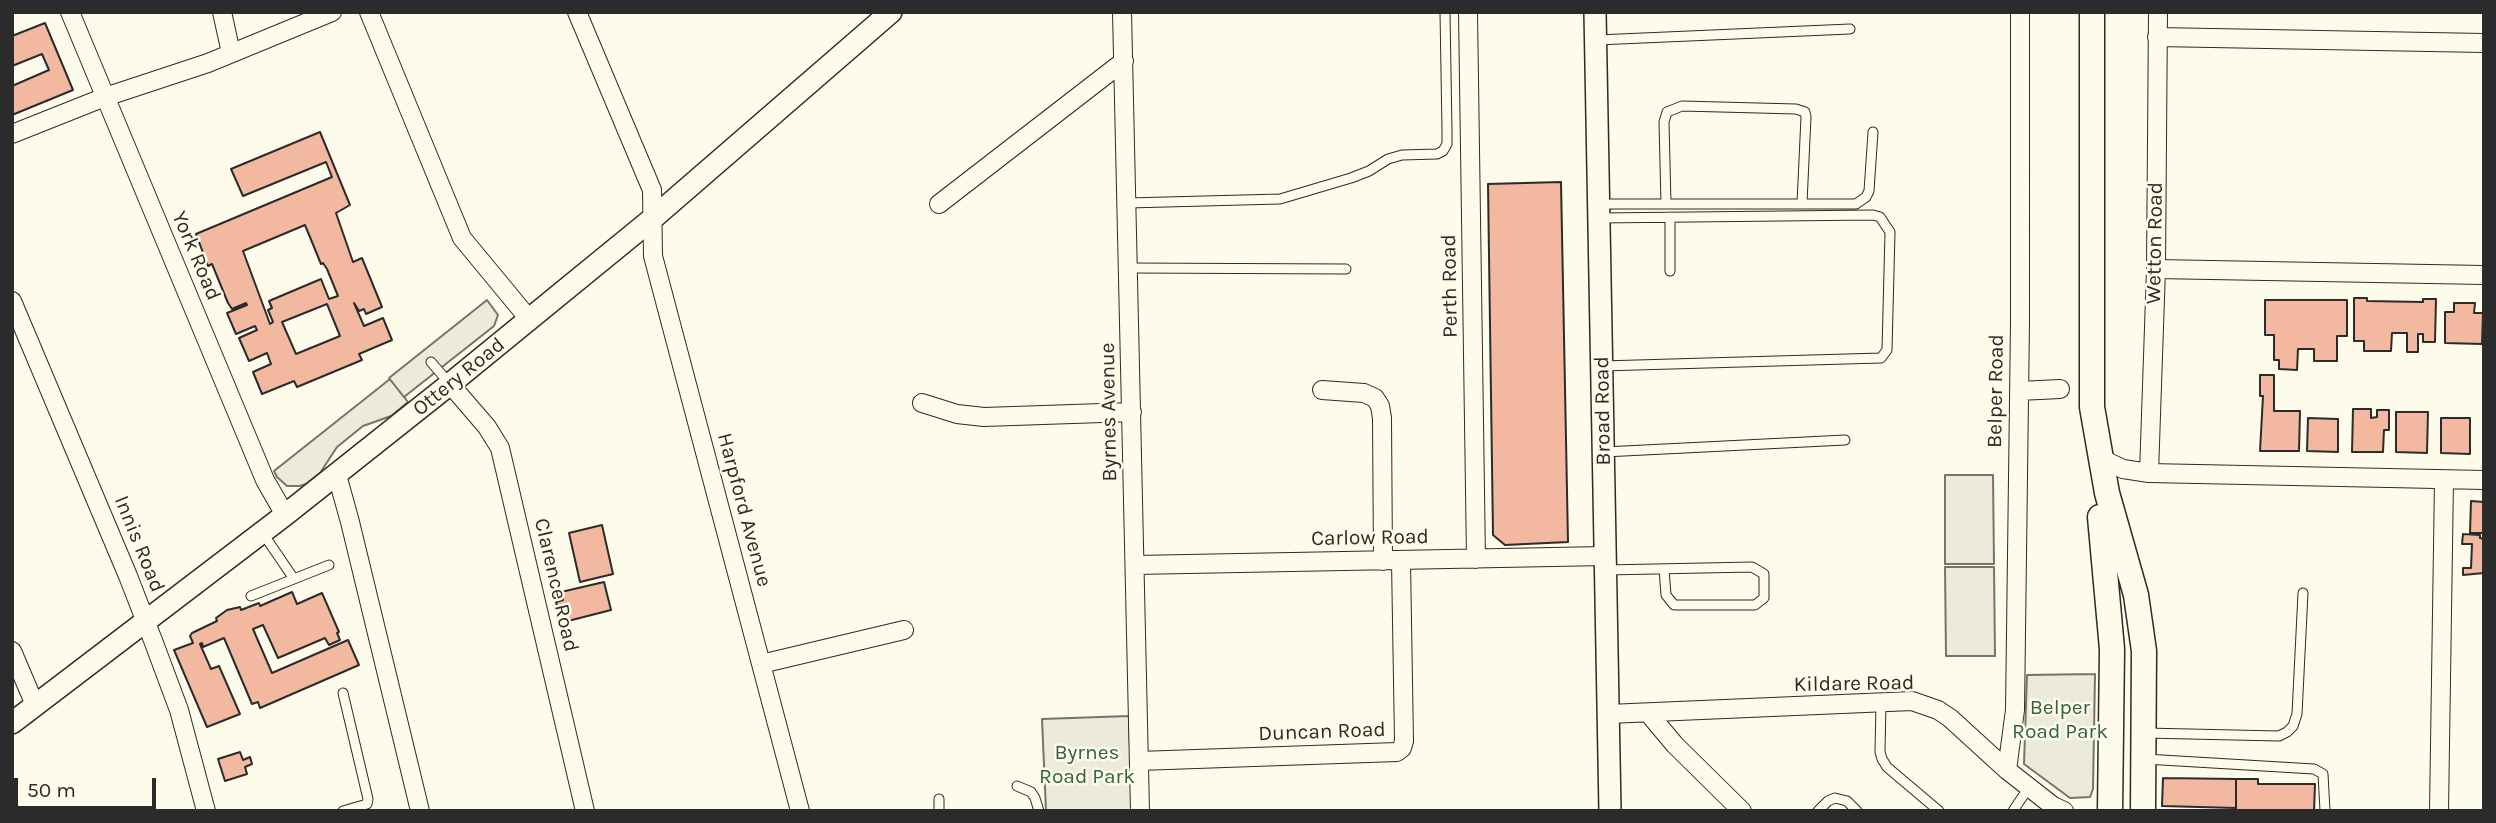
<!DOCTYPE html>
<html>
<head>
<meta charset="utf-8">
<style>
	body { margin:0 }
	#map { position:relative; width:2496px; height:823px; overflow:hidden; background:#fdfbea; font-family:Karla,sans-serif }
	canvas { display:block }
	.frame { position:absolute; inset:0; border:14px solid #2b2b2b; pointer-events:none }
	.scale { position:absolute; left:14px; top:778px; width:142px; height:32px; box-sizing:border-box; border:4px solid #2b2b2b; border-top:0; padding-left:9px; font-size:21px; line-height:24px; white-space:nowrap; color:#2b2b2b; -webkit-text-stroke:5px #fdfbea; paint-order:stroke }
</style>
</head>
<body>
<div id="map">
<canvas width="2496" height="823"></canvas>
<div class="frame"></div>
<div class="scale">50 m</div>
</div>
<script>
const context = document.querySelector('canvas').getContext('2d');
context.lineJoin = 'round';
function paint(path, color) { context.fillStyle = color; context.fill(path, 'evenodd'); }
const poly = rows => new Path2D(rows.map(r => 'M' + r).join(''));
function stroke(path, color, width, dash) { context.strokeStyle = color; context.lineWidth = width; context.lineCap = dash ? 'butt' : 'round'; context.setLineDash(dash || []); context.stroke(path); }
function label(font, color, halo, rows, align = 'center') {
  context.font = font + ' Karla,sans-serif'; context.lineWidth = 5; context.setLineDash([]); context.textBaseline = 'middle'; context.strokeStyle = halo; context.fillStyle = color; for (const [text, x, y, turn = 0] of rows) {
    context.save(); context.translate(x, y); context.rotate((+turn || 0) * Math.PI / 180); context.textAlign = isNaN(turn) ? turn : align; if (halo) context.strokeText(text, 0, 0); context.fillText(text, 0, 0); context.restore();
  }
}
const green = poly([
	[390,379,408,402,391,416,363,426,337,447,320,473,306,484,300,486,287,486,277,477,274,471,390,379],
	[1945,475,1993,475,1994,564,1945,564,1945,475],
	[1945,567,1994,567,1995,656,1946,656,1945,567],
	[2095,674,2093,789,2090,797,2070,798,2024,764,2027,675,2095,674],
	[1129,716,1132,811,1046,811,1042,719,1129,716]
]);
const parking = poly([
	[487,300,498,315,494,326,404,397,389,378,487,300]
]);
const building = poly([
	[45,23,73,90,12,115,12,86,49,70,42,54,12,66,12,36,45,23],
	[320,132,350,205,336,213,353,262,362,258,382,307,366,314,364,309,359,311,354,303,364,326,383,318,392,340,359,354,362,360,297,387,294,381,262,394,253,372,271,364,267,353,249,361,239,338,257,330,255,326,236,334,227,313,247,305,246,303,232,309,228,303,212,264,208,266,196,234,332,177,326,162,243,196,231,169,320,132],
	[305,225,321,264,323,263,327,269,338,296,329,299,321,279,269,301,272,308,268,310,273,322,270,324,243,251,305,225],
	[327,304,340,336,296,354,282,322,327,304],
	[1561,182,1568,542,1505,545,1493,535,1488,184,1561,182],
	[2354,298,2367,298,2367,301,2423,302,2423,299,2436,299,2435,342,2423,342,2423,334,2418,334,2418,352,2407,352,2407,333,2392,333,2391,351,2364,351,2364,341,2354,341,2354,298],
	[2265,300,2347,300,2347,336,2337,336,2337,361,2314,361,2314,349,2298,349,2297,370,2279,369,2279,360,2274,360,2274,335,2265,335,2265,300],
	[2454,303,2475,303,2474,313,2483,313,2482,344,2445,343,2445,312,2454,312,2454,303],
	[2260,375,2274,375,2274,411,2300,411,2299,451,2260,451,2263,396,2260,396,2260,375],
	[2353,409,2371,409,2371,418,2377,417,2377,410,2389,410,2389,430,2384,430,2383,452,2352,452,2353,409],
	[2396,412,2428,412,2427,453,2396,452,2396,412],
	[2308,418,2338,419,2338,452,2307,451,2308,418],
	[2441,418,2470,418,2470,454,2441,453,2441,418],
	[2471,501,2484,502,2484,533,2470,533,2471,501],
	[602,525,613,574,580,582,569,533,602,525],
	[2463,534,2480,535,2480,538,2484,539,2484,573,2463,575,2463,568,2471,568,2472,544,2462,544,2463,534],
	[604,582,611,610,568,621,566,613,559,614,556,602,563,600,561,592,604,582],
	[292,592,297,604,322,593,339,632,337,633,340,640,329,645,325,638,278,658,263,625,253,629,272,673,348,640,359,665,260,708,258,702,252,704,224,638,203,647,202,643,200,644,211,669,219,666,240,714,207,727,174,650,193,643,190,636,192,633,217,621,216,618,227,610,240,607,241,610,259,603,260,606,292,592],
	[240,752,243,760,250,757,252,764,245,767,247,774,225,781,218,759,240,752],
	[2163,778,2236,779,2236,808,2162,806,2163,778],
	[2236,779,2258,779,2258,784,2315,784,2314,811,2236,811,2236,779]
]);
const service = poly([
	[1597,40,1850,29],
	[1128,203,1280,199,1351,178,1369,171,1388,159,1402,155,1437,154,1443,151,1447,144,1447,132,1445,12],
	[1600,204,1856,204,1866,197,1869,191,1873,132],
	[1666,204,1664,122,1667,112,1682,106,1796,109,1805,112,1806,117,1802,203],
	[1599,218,1873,215,1880,217,1890,232,1887,350,1881,358,1602,366],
	[1129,268,1346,269],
	[1670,271,1670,217],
	[431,362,450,384],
	[1604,452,1845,440],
	[262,532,294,579],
	[1606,570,1752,567,1764,574,1764,598,1755,605,1674,605,1666,595,1664,569],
	[251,596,329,565],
	[1881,703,1880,752,1882,759,1887,767,1939,811],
	[2145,733,2279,736,2287,732,2293,726,2297,714,2303,593],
	[2145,759,2314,769,2323,774,2325,811],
	[1017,786,1031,792,1035,798,1039,811],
	[939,799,939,811],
	[343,811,367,804,368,799,343,693],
	[1818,811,1828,801,1835,798,1847,801,1857,811],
	[2013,811,2029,787]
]);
const minor = poly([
	[70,12,265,480,285,515],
	[222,12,231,53],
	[369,12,462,238,529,319],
	[577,12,652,190,653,256,800,811],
	[1122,12,1140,811],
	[1468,12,1476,559],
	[2157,37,2484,43],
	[12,134,105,97,208,63,332,12],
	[939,204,1124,61],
	[2156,269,2484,275],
	[12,301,128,576,154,643,179,710,206,811],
	[450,384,487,427,500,448,585,811],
	[1322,390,1364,393,1375,398,1380,406,1382,418,1383,561],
	[2019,391,2060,389],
	[922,403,957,414,984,417,1132,412],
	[2100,455,2106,461,2123,469,2149,473,2484,480],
	[2149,473,2156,269,2158,12],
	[337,475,350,522,420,811],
	[1135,565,1605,556],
	[12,651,35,705],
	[761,664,904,630],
	[1608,714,1912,701,1938,710,1950,718,2007,770,2053,806,2064,811],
	[1649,714,1675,745,1742,811],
	[1139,761,1397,752,1402,748,1404,741,1401,561],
	[2007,770,2015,710,2020,322,2020,12],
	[2439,811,2444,480]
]);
const tertiary = poly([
	[1595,12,1610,811],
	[12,723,285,515,450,384,652,219,891,12]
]);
const secondary = poly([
	[2092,12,2092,407,2107,493,2136,595,2144,651,2143,811],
	[2100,517,2112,649,2110,811]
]);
const streetNames = [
	["Wetton Road",2155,243,-89],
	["York Road",196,256,67],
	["Perth Road",1450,286,-91],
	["Ottery Road",459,377,-39],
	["Belper Road",1996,391,-89],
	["Broad Road",1603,411,-91],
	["Byrnes Avenue",1109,412,-91],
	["Harpford Avenue",744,510,75],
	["Carlow Road",1370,538,-1],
	["Innis Road",139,544,68],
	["Clarence Road",556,585,77],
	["Kildare Road",1854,684,-1],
	["Duncan Road",1322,732,-2]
];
const parkNames = [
	["Belper",2060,708],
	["Road Park",2060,732],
	["Byrnes",1087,753],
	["Road Park",1087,777]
];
paint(green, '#ecebdb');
stroke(green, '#74746e', 2);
paint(parking, '#eceadb');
stroke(parking, '#74746e', 2);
paint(building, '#f2b8a0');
stroke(building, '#2b2b2b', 2);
stroke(service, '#2b2b2b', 11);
stroke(minor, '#2b2b2b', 20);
stroke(tertiary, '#2b2b2b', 24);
stroke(secondary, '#2b2b2b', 27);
stroke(service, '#fdfbea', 9);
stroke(minor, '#fdfbea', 18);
stroke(tertiary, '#fdfbea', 21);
stroke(secondary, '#fdfbea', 24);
label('21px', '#2b2b2b', '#fdfbea', streetNames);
label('21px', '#34623c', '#fdfbea', parkNames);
</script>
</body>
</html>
